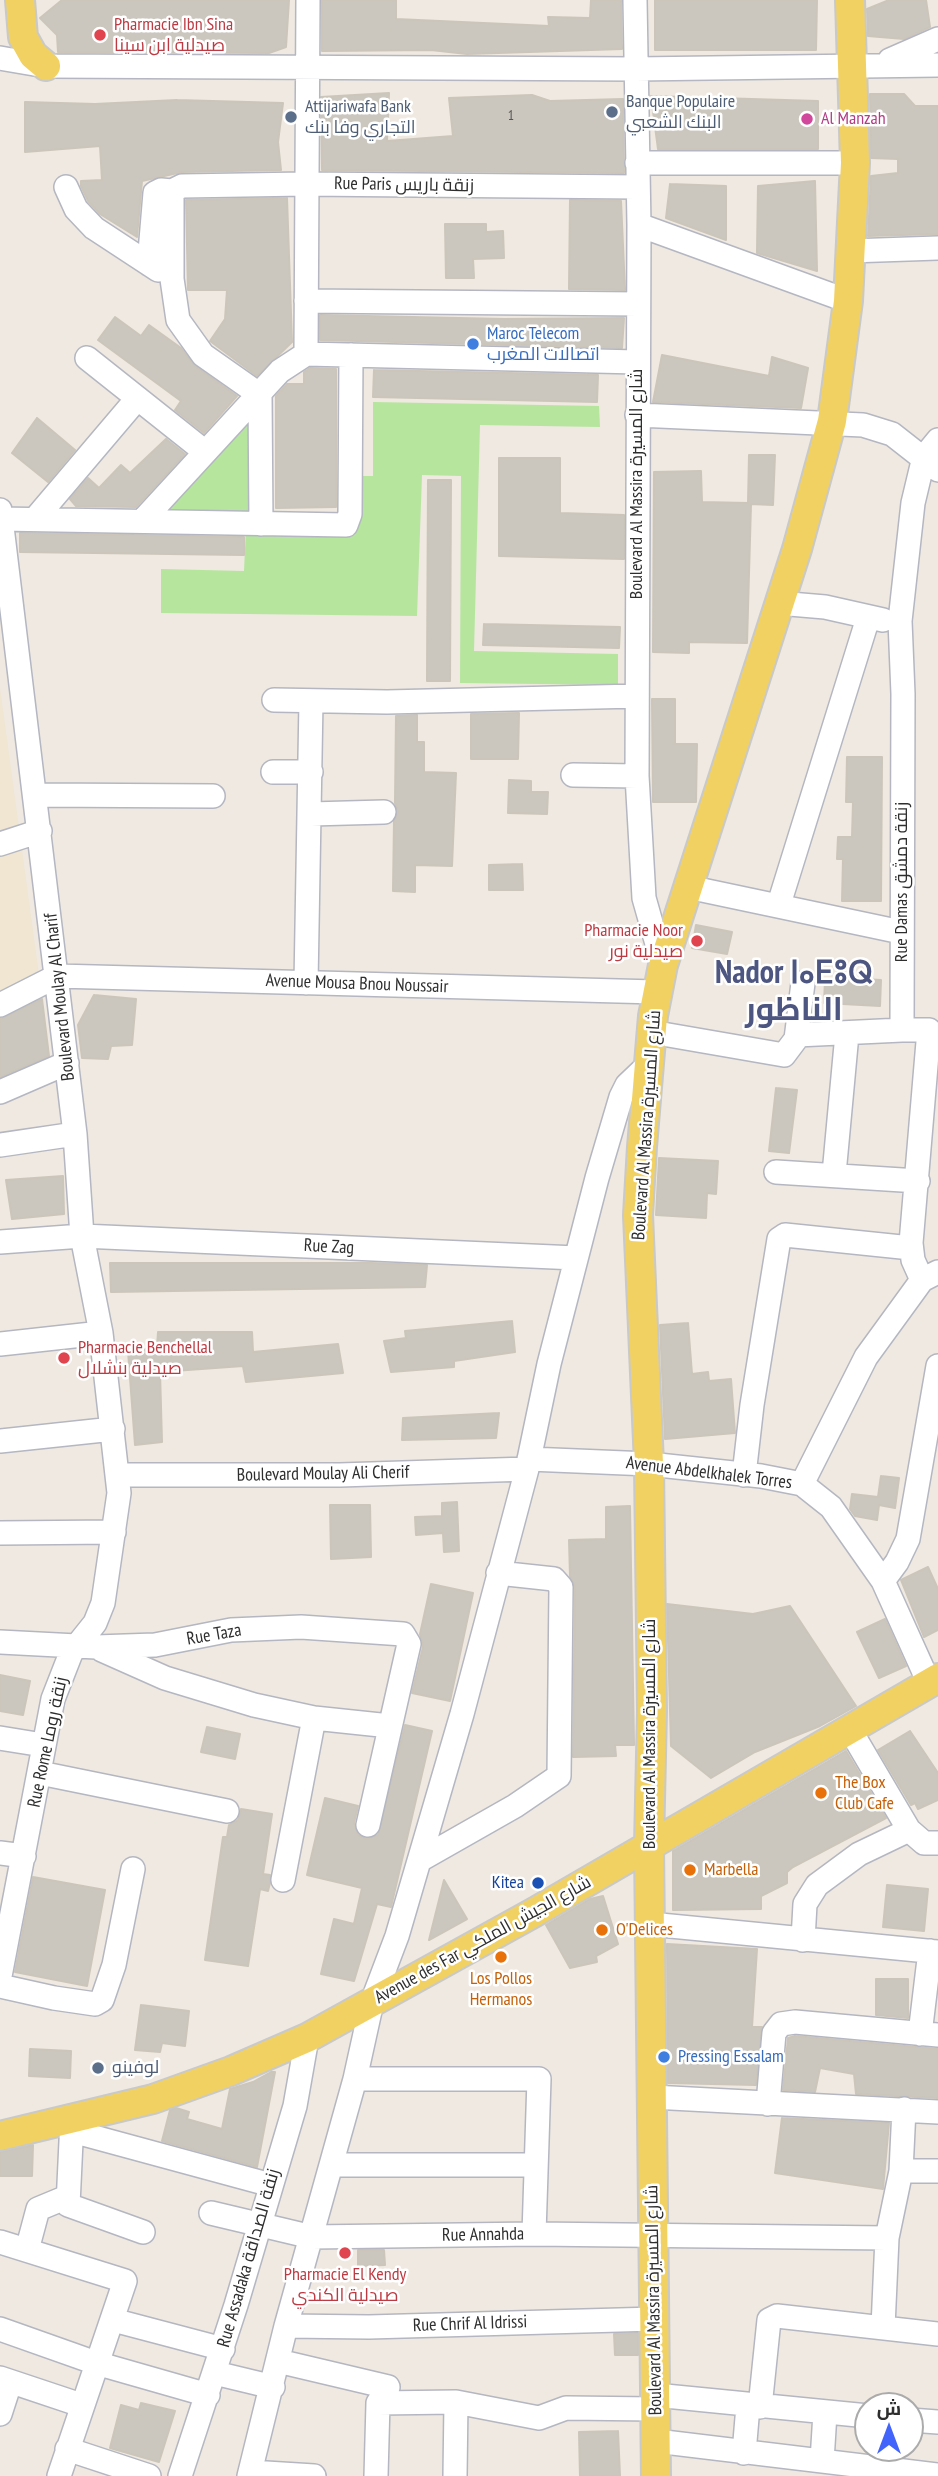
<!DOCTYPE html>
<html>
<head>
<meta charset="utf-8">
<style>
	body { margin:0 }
	#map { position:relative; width:938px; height:2476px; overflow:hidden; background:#efe9e1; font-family:"PT Sans Narrow",Cairo,sans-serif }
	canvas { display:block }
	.north { position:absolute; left:854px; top:2392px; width:70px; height:70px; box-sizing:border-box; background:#fff; border:2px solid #ababab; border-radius:50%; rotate:0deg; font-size:19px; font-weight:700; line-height:28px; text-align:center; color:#2e2e2e }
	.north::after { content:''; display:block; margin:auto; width:24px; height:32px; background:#4264fb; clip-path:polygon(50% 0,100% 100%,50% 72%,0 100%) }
</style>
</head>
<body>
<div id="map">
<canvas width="938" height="2476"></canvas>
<div class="north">ش</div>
</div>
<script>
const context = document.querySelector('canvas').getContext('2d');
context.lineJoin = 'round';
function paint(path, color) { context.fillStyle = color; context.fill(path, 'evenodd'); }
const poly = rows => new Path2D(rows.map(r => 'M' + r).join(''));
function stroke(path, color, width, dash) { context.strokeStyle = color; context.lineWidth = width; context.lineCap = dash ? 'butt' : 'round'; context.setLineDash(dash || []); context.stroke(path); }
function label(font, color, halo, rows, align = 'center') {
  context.font = font + ' "PT Sans Narrow",Cairo,"Noto Sans Tifinagh",sans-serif'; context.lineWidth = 5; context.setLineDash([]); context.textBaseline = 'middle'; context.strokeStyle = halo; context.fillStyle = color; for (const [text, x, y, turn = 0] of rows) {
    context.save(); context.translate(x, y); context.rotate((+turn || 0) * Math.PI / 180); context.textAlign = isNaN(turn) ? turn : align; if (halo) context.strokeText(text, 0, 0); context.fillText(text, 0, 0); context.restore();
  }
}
const education = poly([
	[0,688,39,975,0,991]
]);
const green = poly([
	[373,402,599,406,600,427,480,425,474,651,618,654,618,685,460,683,461,476,422,475,417,616,161,613,161,569,244,571,246,527,353,529,355,476,373,476],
	[258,412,258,512,163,511]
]);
const building = poly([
	[62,0,289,0,286,47,269,53,58,52,57,35,40,18,62,0],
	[322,0,396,0,396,19,549,26,548,17,590,18,591,0,621,0,622,49,467,54,431,50,322,51,322,0],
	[655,0,817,0,816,50,655,50,655,0],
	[889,0,926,0,930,27,904,39,868,36,867,9,889,0],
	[389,93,387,141,453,136,449,98,532,95,550,101,623,99,624,173,322,170,321,97,389,93],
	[870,94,904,94,915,106,938,106,938,234,868,236,871,176,898,173,898,159,871,158,870,94],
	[651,96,818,101,818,149,658,149,651,96],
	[177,100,283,103,278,142,281,170,182,172,142,181,137,237,100,214,88,201,81,186,81,181,102,180,100,146,25,152,25,102,95,104,177,100],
	[815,181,817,271,757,253,758,186,815,181],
	[670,184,726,186,726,240,666,218,670,184],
	[287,198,292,342,257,376,210,341,225,319,227,290,188,290,186,200,287,198],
	[570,200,621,201,625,290,569,289,570,200],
	[445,224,486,224,486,232,503,231,504,258,473,259,474,278,446,278,445,224],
	[320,315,504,319,624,318,622,348,320,340,320,315],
	[115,317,141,336,149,325,181,348,195,366,237,396,204,433,175,410,181,401,98,340,115,317],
	[662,355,769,376,772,357,808,368,801,408,653,402,662,355],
	[310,368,336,369,336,507,276,508,276,396,287,384,304,384,304,372,310,368],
	[374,370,598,375,597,402,373,397,374,370],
	[37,418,75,450,48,482,12,453,37,418],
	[166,439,185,454,136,507,76,506,70,499,88,478,99,488,121,465,130,473,166,439],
	[749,455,775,455,773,505,751,504,747,643,689,642,689,653,653,652,654,472,701,471,702,502,748,503,749,455],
	[499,458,560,458,560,513,624,515,624,559,499,556,499,458],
	[428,480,451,480,450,681,427,681,428,480],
	[20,533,244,537,244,555,20,552,20,533],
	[484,624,620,627,619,648,483,645,484,624],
	[652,699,675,699,675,744,697,744,696,802,653,802,652,699],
	[519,713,518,759,471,759,471,714,519,713],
	[417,715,417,742,424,742,424,772,456,773,452,866,415,865,415,892,393,891,394,821,398,812,395,803,396,716,417,715],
	[847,757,882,757,881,901,842,901,843,859,837,859,838,837,852,837,853,802,846,802,847,757],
	[509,780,531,781,531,792,548,792,547,814,508,813,509,780],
	[522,864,523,890,489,890,489,865,522,864],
	[696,925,732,932,727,954,692,948,696,925],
	[845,978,881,980,880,1006,824,1003,825,980,845,978],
	[94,995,136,999,132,1045,111,1046,108,1059,82,1058,78,1025,94,995],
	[42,999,49,1056,0,1077,0,1019,42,999],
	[776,1088,797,1090,789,1153,769,1151,776,1088],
	[659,1158,718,1161,716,1194,707,1193,706,1218,656,1215,659,1158],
	[63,1176,64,1214,12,1219,6,1180,63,1176],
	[110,1263,371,1263,427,1265,425,1287,111,1292,110,1263],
	[512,1321,515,1352,454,1361,454,1367,391,1372,384,1341,406,1338,405,1331,512,1321],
	[688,1323,692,1374,708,1372,709,1381,731,1379,735,1433,665,1439,660,1325,688,1323],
	[158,1332,252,1332,253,1352,338,1344,343,1373,246,1382,243,1366,160,1372,162,1442,135,1445,128,1351,157,1348,158,1332],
	[499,1413,496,1438,402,1440,403,1418,499,1413],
	[881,1476,899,1478,895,1508,879,1505,877,1520,855,1516,850,1509,852,1494,878,1497,881,1476],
	[457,1502,459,1551,444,1552,443,1533,416,1535,415,1517,442,1516,442,1503,457,1502],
	[330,1505,370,1505,371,1557,331,1559,330,1505],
	[630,1506,634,1745,615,1745,616,1756,573,1757,575,1587,570,1576,569,1540,606,1539,606,1507,630,1506],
	[928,1567,938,1589,938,1630,924,1637,901,1580,928,1567],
	[431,1584,473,1593,450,1701,412,1693,423,1647,420,1634,431,1584],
	[667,1604,753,1614,790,1606,856,1706,820,1726,755,1752,711,1778,671,1746,667,1604],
	[885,1619,906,1666,879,1678,857,1632,885,1619],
	[0,1675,30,1681,23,1715,0,1711,0,1675],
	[405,1725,432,1731,391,1907,377,1904,354,1981,321,1974,334,1919,354,1924,362,1888,307,1875,325,1798,358,1806,354,1823,358,1835,366,1839,378,1835,405,1725],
	[207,1727,240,1734,235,1759,201,1752,207,1727],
	[910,1731,938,1773,938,1800,918,1809,915,1803,911,1805,878,1750,910,1731],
	[846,1751,886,1818,793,1867,787,1872,787,1883,761,1896,761,1909,673,1910,673,1851,846,1751],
	[241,1809,272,1814,263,1874,270,1875,270,1883,268,1891,260,1889,248,1966,205,1960,223,1837,227,1837,229,1825,238,1820,241,1809],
	[33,1877,105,1890,87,1986,15,1972,33,1877],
	[444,1880,467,1919,429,1940,444,1880],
	[887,1885,928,1889,924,1931,883,1927,887,1885],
	[603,1896,618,1944,596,1956,597,1962,570,1968,546,1925,590,1899,603,1896],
	[667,1944,757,1949,752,2027,762,2027,756,2085,668,2083,667,1944],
	[876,1979,908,1979,908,2018,876,2015,876,1979],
	[141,2005,189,2011,185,2046,162,2043,160,2052,135,2050,141,2005],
	[795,2036,938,2049,938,2098,856,2094,854,2074,820,2068,815,2092,783,2090,788,2038,795,2036],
	[30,2049,71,2051,70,2078,29,2076,30,2049],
	[271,2072,275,2072,257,2167,162,2141,170,2110,176,2108,189,2112,187,2119,222,2129,230,2089,253,2082,271,2072],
	[782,2118,889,2123,883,2189,775,2173,782,2118],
	[33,2145,32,2176,0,2176,0,2152,33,2145],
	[358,2250,384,2250,385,2265,358,2266,358,2250],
	[638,2333,638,2355,615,2355,614,2334,638,2333],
	[141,2403,175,2411,159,2462,110,2448,121,2405,139,2410,141,2403],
	[618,2431,620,2476,580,2476,579,2432,618,2431]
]);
const minor = poly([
	[635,0,639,225,637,776,644,898,663,965],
	[0,58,46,66,636,69,938,65],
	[890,60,938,39],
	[637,163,855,163],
	[66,187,76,209,94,228,158,270],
	[172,191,182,186,305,184,637,187],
	[639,225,848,301],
	[850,251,938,248],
	[149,264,155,193,161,190,172,191,172,279,178,320,203,355,260,395,261,524],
	[306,301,638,304],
	[306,354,308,0],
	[87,358,204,451],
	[637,415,863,425,892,434,938,470],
	[0,510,75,1134,82,1236,101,1333,119,1493,103,1603,95,1623,71,1653,53,1699,0,1976],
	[0,519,346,525,350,514,351,355],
	[35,519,136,400],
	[143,520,280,371,306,354,637,362],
	[778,603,825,607,883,620],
	[274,700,387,702,637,696],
	[273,772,311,772],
	[573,775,637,776],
	[36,795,213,796],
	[311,814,384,812],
	[0,844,40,831],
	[688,887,901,932],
	[779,904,868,618],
	[306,983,311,701],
	[0,1005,57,976,656,992],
	[651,1032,784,1055,796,1039,803,983],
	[797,1035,902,1030],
	[0,1092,67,1063],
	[0,1145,75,1134],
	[776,1172,918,1181],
	[834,1174,847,1034],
	[0,1242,82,1236,576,1258],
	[922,1280,913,1260,911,1243,929,1030,902,1030,903,694,900,621,913,503,924,457,938,440],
	[0,1344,101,1333],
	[0,1441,113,1429],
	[529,1459,649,1464,761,1476,802,1484,831,1507,883,1581,929,1683],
	[118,1475,340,1475,527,1469],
	[744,1475,752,1405,779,1239,785,1235,911,1248],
	[802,1484,866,1357,922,1280,938,1272],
	[0,1533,114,1532],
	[883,1581,897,1562,908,1539,938,1366],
	[0,1642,96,1647,155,1645,231,1630,301,1627,403,1634,409,1644,406,1657,368,1825],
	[102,1650,165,1678,254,1705,314,1718,390,1726],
	[849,1728,909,1830],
	[0,1738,43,1745],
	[40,1773,227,1811],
	[0,1853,24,1856],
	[420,1860,515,1806,559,1776,561,1587,554,1579,498,1573],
	[283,1880,314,1718],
	[650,1924,938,1952],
	[803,1940,805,1904,817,1885,859,1854,909,1830,924,1843,938,1843],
	[0,1986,54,1998,95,2004,102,2000,114,1965,133,1869],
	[920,2034,930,1951],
	[355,2079,539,2079,534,2234],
	[652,2097,938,2112],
	[768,2104,774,2033,781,2024,795,2022,938,2035],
	[72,2120,68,2205,143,2232],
	[72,2131,271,2185],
	[332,2165,535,2165],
	[901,2171,938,2171],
	[211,2213,312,2237,534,2234,887,2238],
	[0,2242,125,2281,59,2476],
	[27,2250,38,2209,67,2197],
	[113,2320,223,2349],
	[286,2326,369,2327,655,2319],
	[883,2327,887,2238,901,2171,904,2109],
	[0,2329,96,2363,208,2395],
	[278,2361,388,2387,378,2403,376,2476],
	[215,2373,273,2387],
	[0,2378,81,2405],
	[655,2395,868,2416],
	[378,2403,456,2402,539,2418,566,2408,655,2409],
	[760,2407,769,2320,777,2316,938,2334],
	[0,2414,10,2383],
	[910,2420,938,2422],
	[656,2441,938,2475],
	[67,2449,149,2476],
	[744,2453,748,2406],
	[822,2461,825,2413],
	[250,2472,314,2476],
	[180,2476,236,2305,295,2106,307,2038],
	[249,2476,286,2326,355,2079,372,2002,397,1936,462,1714,527,1469,549,1364,597,1178,621,1097,627,1085,648,1065],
	[455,2476,456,2402]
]);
const major = poly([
	[20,0,23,37,33,55,46,66],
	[0,2136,153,2099,231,2071,307,2038,535,1912,938,1678],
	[656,2476,649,1845,652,1711,649,1464,638,1215,642,1147,653,1016,663,965,797,549,832,421,848,301,855,163,850,0]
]);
const markers = [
	[100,35,7,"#e0444e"],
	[612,112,7,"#5c6f8a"],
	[291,117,7,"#5c6f8a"],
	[807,119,7,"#d1479c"],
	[473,344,7,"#3f7fe0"],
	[697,941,7,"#e0444e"],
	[64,1358,7,"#e0444e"],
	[821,1793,7,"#e8710a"],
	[690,1870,7,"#e8710a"],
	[538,1883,7,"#1a4fb4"],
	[602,1930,7,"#e8710a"],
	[501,1957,7,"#e8710a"],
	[664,2057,7,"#3f7fe0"],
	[98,2068,7,"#5c6f8a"],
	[345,2253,7,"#e0444e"]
];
const numberNames = [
	["1",511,116]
];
const healthNames = [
	["Pharmacie Ibn Sina",114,25],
	["صيدلية ابن سينا",114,46],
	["Pharmacie Noor",683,931,"right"],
	["صيدلية نور",683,952,"right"],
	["Pharmacie Benchellal",78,1348],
	["صيدلية بنشلال",78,1369],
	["Pharmacie El Kendy",345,2275,"center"],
	["صيدلية الكندي",345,2296,"center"]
];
const serviceNames = [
	["Banque Populaire",626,102],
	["البنك الشعبي",626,123],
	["Attijariwafa Bank",305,107],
	["التجاري وفا بنك",305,128],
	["لوفينو",112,2068]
];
const hotelNames = [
	["Al Manzah",821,119]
];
const streetNames = [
	["Rue Paris زنقة باريس",404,185,1],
	["Boulevard Al Massira شارع المسيرة",637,484,-90],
	["Rue Damas زنقة دمشق",902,882,-90],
	["Avenue Mousa Bnou Noussair",357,984,2],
	["Boulevard Moulay Al Charif",60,997,-96],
	["Boulevard Al Massira شارع المسيرة",647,1125,-86],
	["Rue Zag",329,1247,3],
	["Avenue Abdelkhalek Torres",709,1473,7],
	["Boulevard Moulay Ali Cherif",323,1474,-1],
	["Rue Taza",214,1635,-10],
	["Boulevard Al Massira شارع المسيرة",650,1734,-90],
	["Rue Rome زنقة روما",48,1742,-78],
	["Avenue des Far شارع الجيش الملكي",483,1940,-29],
	["Rue Annahda",483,2235,-1],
	["Rue Assadaka زنقة الصداقة",249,2258,-74],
	["Boulevard Al Massira شارع المسيرة",654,2300,-91],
	["Rue Chrif Al Idrissi",470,2324,-2]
];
const shopNames = [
	["Maroc Telecom",487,334],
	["اتصالات المغرب",487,355],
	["Pressing Essalam",678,2057]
];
const foodNames = [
	["The Box",835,1783],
	["Club Cafe",835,1804],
	["Marbella",704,1870],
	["O'Delices",616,1930],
	["Los Pollos",501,1979,"center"],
	["Hermanos",501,2000,"center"]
];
const transitNames = [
	["Kitea",524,1883]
];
const townNames = [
	["Nador ⵏⴰⴹⵓⵕ",794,974],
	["الناظور",794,1011]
];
paint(education, '#f0e6d1');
paint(green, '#b6e59e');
paint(building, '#cbc7bf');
stroke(building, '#cbc5ba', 2);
stroke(minor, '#b4b7c1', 26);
stroke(major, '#c9c9c9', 32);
stroke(minor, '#fff', 23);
stroke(major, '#f2d163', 28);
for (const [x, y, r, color] of markers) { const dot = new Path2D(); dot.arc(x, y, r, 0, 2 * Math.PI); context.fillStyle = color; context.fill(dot); stroke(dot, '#fff', 2.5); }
label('14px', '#555452', null, numberNames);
label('18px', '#be3a42', '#fff', healthNames, 'left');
label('18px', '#4e5e75', '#fff', serviceNames, 'left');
label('18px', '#b23c85', '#fff', hotelNames, 'left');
label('18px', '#2e2e2e', '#fff', streetNames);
label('18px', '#366cbe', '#fff', shopNames, 'left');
label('18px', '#c56008', '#fff', foodNames, 'left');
label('18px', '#164399', '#fff', transitNames, 'right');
label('bold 32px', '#4d5680', '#fff', townNames);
</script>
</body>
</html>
